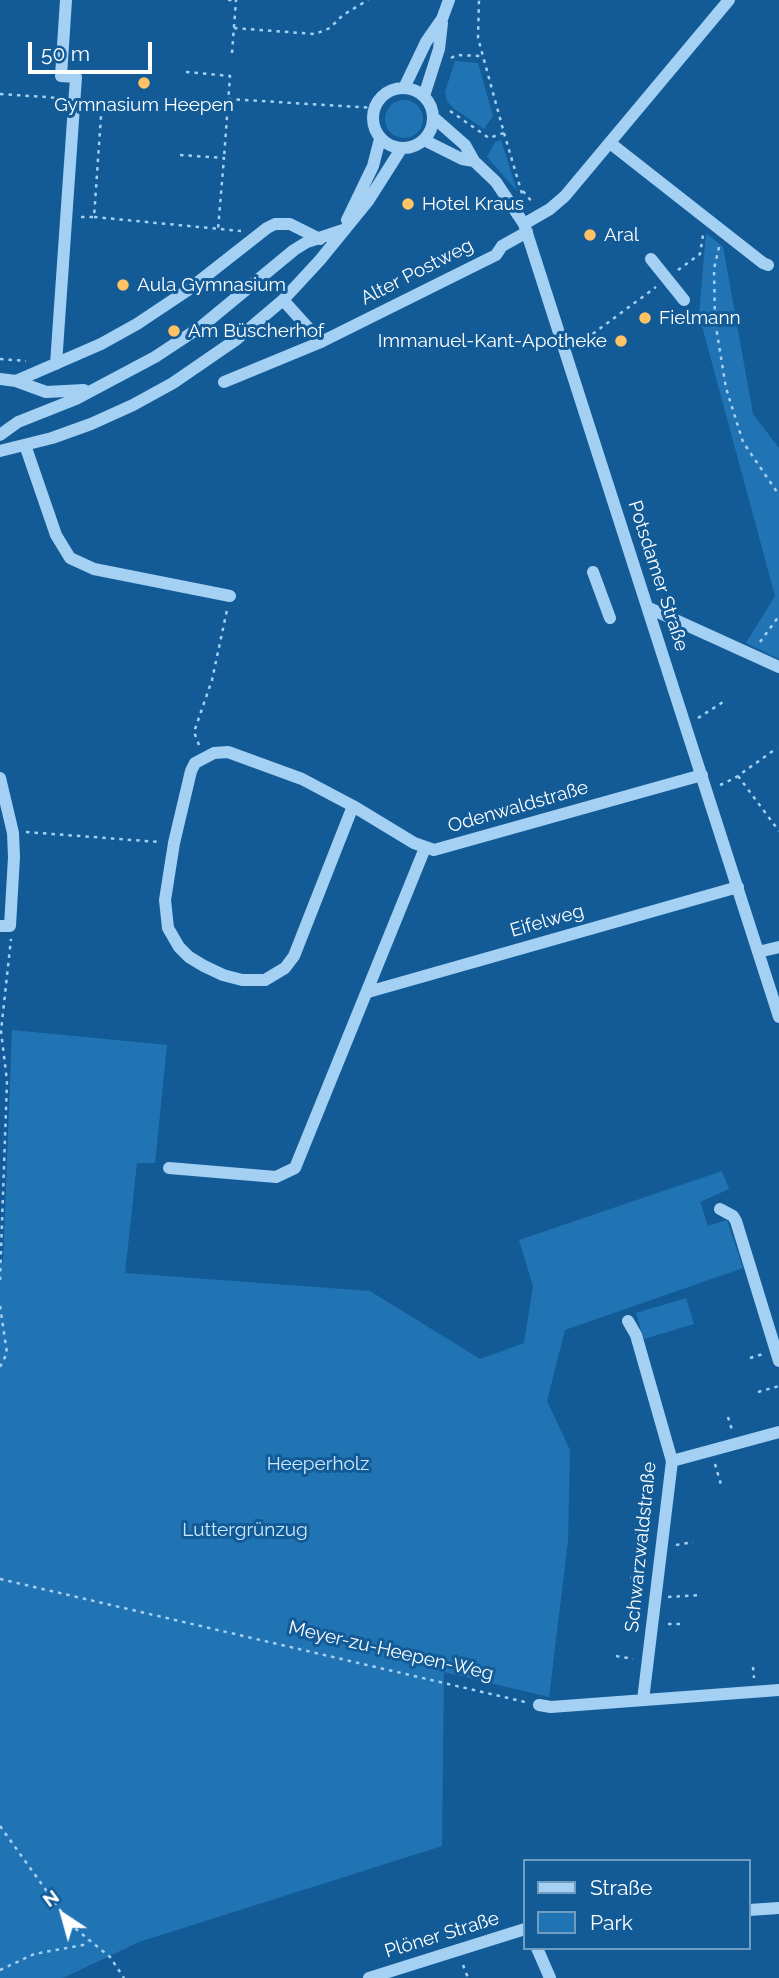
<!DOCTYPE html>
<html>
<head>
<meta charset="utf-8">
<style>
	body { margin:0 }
	#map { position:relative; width:779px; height:1978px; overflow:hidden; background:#125b97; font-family:Raleway,sans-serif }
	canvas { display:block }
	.legend { position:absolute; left:523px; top:1859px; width:228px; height:91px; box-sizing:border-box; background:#125b97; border:2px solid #719dc1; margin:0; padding:9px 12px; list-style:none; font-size:21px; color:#fff }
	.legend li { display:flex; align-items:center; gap:14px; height:35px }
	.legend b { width:35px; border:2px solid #719dc1 }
	.north { position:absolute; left:28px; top:1880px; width:70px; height:70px; -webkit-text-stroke:5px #125b97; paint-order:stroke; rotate:324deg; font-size:19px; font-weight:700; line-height:28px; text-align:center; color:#fff }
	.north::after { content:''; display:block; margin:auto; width:24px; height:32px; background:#fff; clip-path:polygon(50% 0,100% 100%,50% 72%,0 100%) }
	.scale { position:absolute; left:28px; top:42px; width:124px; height:32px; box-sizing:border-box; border:4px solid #fff; border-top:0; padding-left:9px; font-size:21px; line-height:24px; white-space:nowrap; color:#fff; -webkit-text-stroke:5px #125b97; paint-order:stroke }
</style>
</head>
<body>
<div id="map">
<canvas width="779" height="1978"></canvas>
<ul class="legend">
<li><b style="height:9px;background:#a3d0f3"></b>Straße</li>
<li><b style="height:19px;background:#2174b4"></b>Park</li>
</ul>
<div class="north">N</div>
<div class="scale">50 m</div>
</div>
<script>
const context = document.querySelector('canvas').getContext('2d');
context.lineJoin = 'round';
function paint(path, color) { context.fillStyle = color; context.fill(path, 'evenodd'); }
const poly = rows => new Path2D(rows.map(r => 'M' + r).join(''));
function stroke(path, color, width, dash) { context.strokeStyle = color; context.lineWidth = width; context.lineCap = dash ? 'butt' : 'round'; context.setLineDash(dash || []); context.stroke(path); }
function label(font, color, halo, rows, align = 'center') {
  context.font = font + ' Raleway,sans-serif'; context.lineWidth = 6; context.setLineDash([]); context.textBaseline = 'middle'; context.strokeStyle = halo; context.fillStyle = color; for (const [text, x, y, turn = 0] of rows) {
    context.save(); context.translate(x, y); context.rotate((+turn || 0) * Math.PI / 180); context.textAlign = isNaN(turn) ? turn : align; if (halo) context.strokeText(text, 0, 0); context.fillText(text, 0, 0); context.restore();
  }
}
const green = poly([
	[455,61,478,63,493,116,484,129,453,108,447,101,445,92],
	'385 119a19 19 0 1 1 38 0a19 19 0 1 1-38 0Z',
	[501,140,517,191,487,157,495,142],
	[706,233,723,247,753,414,779,448,779,659,746,643,775,596,699,315],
	[12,1030,167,1045,155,1163,137,1163,125,1273,370,1291,480,1359,524,1343,533,1286,519,1240,722,1171,729,1189,700,1202,708,1226,727,1220,743,1268,565,1330,547,1401,570,1450,568,1541,549,1697,444,1672,442,1846,139,1942,63,1978,0,1978,0,1263,3,1263],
	[686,1298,694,1324,644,1339,636,1313]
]);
const path = poly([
	[228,0,236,0],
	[234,28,315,34,330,28,343,15,368,0],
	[232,53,236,0],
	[451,58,457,55,482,56],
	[186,72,230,76,224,158],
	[0,94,60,98],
	[228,99,374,108],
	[450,111,489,138,504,133,478,38,479,0],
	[504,133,523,197],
	[180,155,224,158,218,229],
	[523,191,532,202],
	[81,217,94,217,102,102,88,101],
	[94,217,241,231],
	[719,247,714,269,715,321,726,388,743,442,779,495],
	[678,270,700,254,703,235],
	[579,344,656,287],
	[0,359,26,361],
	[760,642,779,616],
	[698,718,723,702],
	[199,745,194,732,212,680,227,610],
	[738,776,779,831],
	[720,785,735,778,777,748],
	[26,832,159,842],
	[0,1280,7,1081,1,1031,11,939],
	[0,1306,7,1353,0,1367],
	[750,1358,763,1354],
	[758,1392,779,1386],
	[728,1417,732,1430],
	[715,1464,722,1488],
	[641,1488,656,1489],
	[635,1533,649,1529],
	[676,1545,693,1542],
	[630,1578,643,1577],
	[0,1579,525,1702],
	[668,1597,700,1595],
	[668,1624,682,1624],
	[616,1656,633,1659],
	[753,1667,754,1678],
	[0,1826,71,1925,110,1957,124,1978],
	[463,1965,468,1978],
	[0,1970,34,1954,83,1945,88,1941]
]);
const minor = poly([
	'373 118a30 30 0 1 1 60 0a30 30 0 1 1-60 0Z',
	[404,88,426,42,442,19,449,0],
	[424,96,439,49,442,23],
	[433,117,465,145,474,161,496,182,524,224,779,1017],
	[424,140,462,159,474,161],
	[610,143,763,263,768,265],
	[347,220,373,166,380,139],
	[524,224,550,209,565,196,729,0],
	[651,259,684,300],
	[283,300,321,342],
	[56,364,76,77,61,76,66,0],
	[0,379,16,381,46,392,84,390],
	[16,381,101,344,137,324,188,290,267,228,275,224,290,224,320,239],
	[224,382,321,342,496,255,502,246,527,232],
	[0,435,18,422,76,399,155,357,202,326,294,250,307,242,343,230],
	[25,445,56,535,70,558,94,569,230,596],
	[0,451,52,438,91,424,133,405,173,383,237,339,283,300,320,260,368,201,401,149],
	[593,572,610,618],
	[649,608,779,667],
	[0,778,13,833,14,857,10,926,0,926],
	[353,806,294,956,285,968,265,980,242,980,223,975,204,966,189,957,179,947,168,928,165,900,174,843,191,771,195,763,214,753,228,752,302,779,353,806,414,843,434,850,702,775],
	[758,952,779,947],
	[368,992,738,887],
	[169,1168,276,1177,295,1168,425,848],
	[720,1209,733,1216,736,1221,779,1361],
	[628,1321,636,1335,672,1461,643,1700],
	[672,1461,779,1432],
	[539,1705,551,1707,779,1690],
	[749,1910,779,1908],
	[537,1948,550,1978],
	[369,1978,525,1929]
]);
const markers = [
	[144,83,7,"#ffc265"],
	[408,204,7,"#ffc265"],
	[590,235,7,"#ffc265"],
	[123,285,7,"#ffc265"],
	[645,318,7,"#ffc265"],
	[174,331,7,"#ffc265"],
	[621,341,7,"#ffc265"]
];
const poiNames = [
	["Gymnasium Heepen",144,105,"center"],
	["Hotel Kraus",422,204],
	["Aral",604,235],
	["Aula Gymnasium",137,285],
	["Fielmann",659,318],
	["Am Büscherhof",188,331],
	["Immanuel-Kant-Apotheke",607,341,"right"]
];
const streetNames = [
	["Alter Postweg",417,272,-27],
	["Potsdamer Straße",658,576,72],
	["Odenwaldstraße",518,807,-16],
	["Eifelweg",547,921,-16],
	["Schwarzwaldstraße",641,1547,-84],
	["Meyer-zu-Heepen-Weg",391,1651,13],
	["Plöner Straße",442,1935,-17]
];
const parkNames = [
	["Heeperholz",318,1464],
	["Luttergrünzug",245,1530]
];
paint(green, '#2174b4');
stroke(path, '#a3d0f3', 2.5, [3.5, 5]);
stroke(minor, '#a3d0f3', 12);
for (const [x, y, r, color] of markers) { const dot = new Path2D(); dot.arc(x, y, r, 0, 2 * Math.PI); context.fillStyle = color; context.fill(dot); stroke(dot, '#125b97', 2.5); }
label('19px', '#fff', '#125b97', poiNames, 'left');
label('19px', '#fff', '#125b97', streetNames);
label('19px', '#cbe7fd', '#125b97', parkNames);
</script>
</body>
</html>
